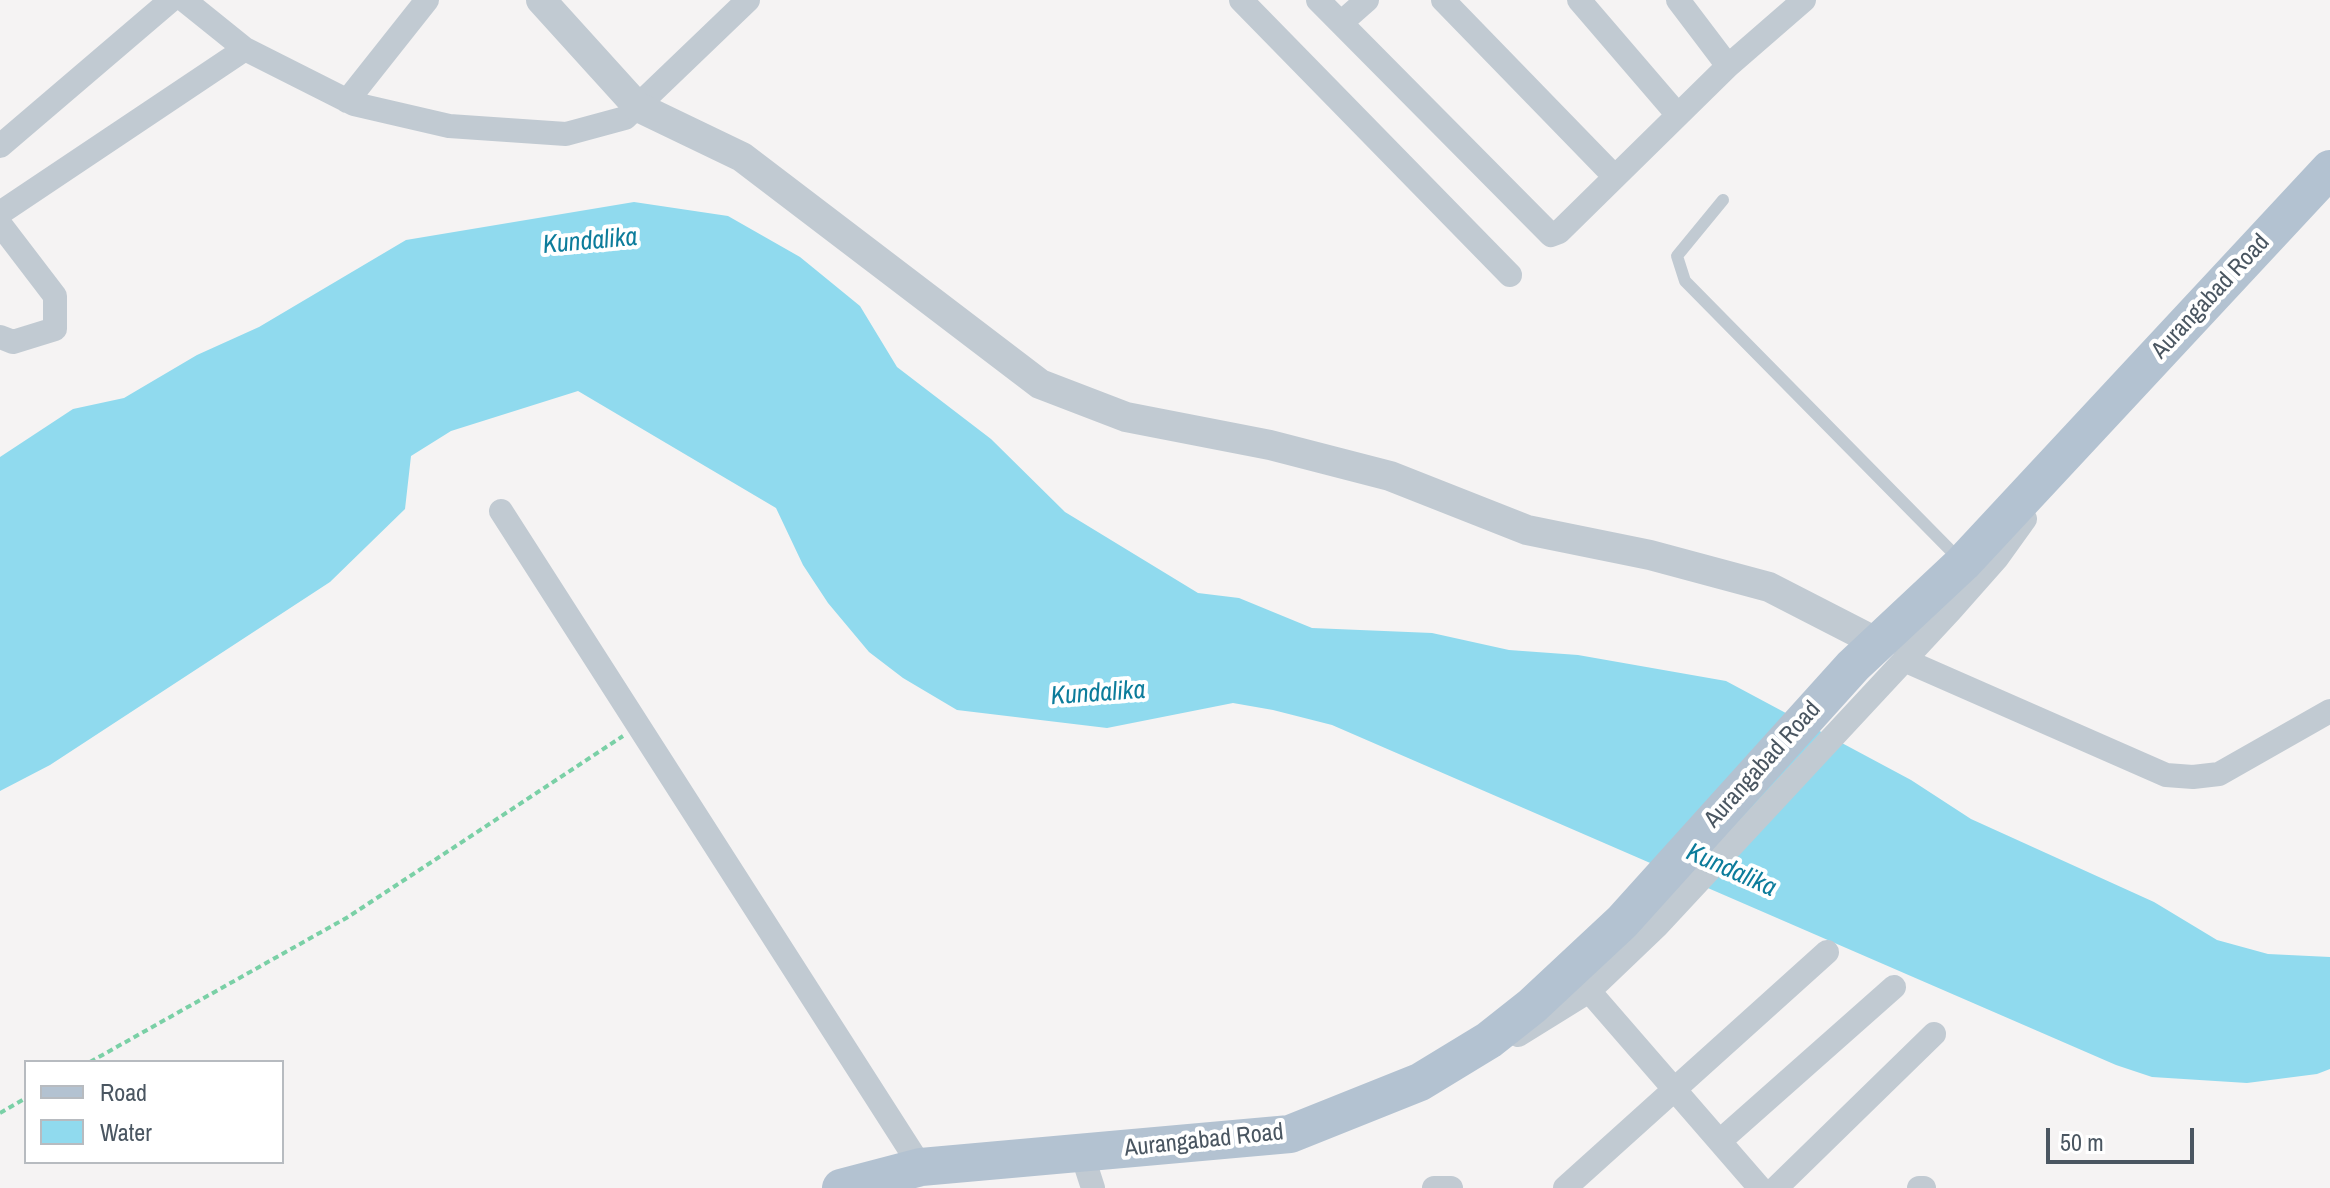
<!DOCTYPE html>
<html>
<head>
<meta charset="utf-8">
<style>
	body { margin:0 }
	#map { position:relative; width:2330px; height:1188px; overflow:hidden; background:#f5f3f3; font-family:"Archivo Narrow",sans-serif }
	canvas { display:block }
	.legend { position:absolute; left:24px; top:1060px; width:260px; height:104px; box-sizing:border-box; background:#fff; border:2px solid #b7bbc0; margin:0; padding:10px 14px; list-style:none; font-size:24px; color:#4a5661 }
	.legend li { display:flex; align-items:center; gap:16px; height:40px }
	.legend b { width:40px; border:2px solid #b7bbc0 }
	.scale { position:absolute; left:2046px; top:1128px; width:148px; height:36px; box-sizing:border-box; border:4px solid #4a5661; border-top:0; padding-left:10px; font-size:24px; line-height:28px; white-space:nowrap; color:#4a5661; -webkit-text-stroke:6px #fff; paint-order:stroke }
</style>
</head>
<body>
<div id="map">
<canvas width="2330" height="1188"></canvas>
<ul class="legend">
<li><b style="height:10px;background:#b3c2d1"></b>Road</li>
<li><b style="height:22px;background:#90daee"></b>Water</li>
</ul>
<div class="scale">50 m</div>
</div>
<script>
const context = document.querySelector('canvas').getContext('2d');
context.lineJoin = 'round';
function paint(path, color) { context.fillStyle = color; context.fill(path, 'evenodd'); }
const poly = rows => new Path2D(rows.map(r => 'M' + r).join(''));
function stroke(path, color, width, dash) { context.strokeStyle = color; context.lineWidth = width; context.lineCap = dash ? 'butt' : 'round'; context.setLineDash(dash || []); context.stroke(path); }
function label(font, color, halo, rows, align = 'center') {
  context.font = font + ' "Archivo Narrow",sans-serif'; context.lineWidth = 8; context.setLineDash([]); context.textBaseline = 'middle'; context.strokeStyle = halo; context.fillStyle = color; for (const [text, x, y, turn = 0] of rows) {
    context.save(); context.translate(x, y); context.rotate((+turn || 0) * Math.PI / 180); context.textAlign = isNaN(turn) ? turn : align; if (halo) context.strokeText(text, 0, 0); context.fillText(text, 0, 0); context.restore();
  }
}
const water = poly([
	[634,202,728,216,800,257,860,306,897,367,991,439,1065,512,1198,593,1239,598,1312,628,1432,633,1509,650,1578,655,1726,681,1911,780,1971,819,2154,902,2217,940,2268,954,2330,957,2330,1069,2317,1074,2247,1083,2152,1077,2116,1065,1332,725,1273,710,1233,703,1107,728,957,710,903,678,869,652,828,603,803,565,776,508,578,391,451,431,411,456,405,509,330,582,50,765,0,791,0,457,73,409,124,398,197,355,259,327,406,240]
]);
const path = poly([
	[90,1062,348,917,623,736],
	[0,1113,26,1098]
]);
const service = poly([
	[1723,200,1677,256,1685,281,1961,561]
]);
const minor = poly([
	[184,0,245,49,354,104,449,126,566,134,625,118,748,0],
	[1241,0,1510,275],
	[1318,0,1551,235,1559,232,1728,66,1804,0],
	[1443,0,1615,177],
	[1579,0,1677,114],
	[1678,0,1728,66],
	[1342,22,1367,0],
	[347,101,427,0],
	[0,146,171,0],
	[0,213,245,49],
	[0,224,55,296,55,329,13,342,0,337],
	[501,511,921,1167],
	[1904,660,2166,775,2193,777,2219,774,2330,711],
	[1589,991,1760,1188],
	[1518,1035,1589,991,1657,926,1951,610,1997,558,2025,519],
	[1720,1141,1894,987],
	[1082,1154,1093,1188],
	[1434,1188,1451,1188],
	[1565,1188,1827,952],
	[1776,1188,1934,1034],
	[1919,1188,1924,1188]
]);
const tertiary = poly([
	[541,0,638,107,742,157,1040,384,1126,417,1270,445,1390,476,1527,530,1650,555,1769,587,1880,644]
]);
const primary = poly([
	[841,1188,921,1167,1290,1134,1420,1082,1489,1040,1532,1006,1622,922,1853,666,1963,563,2330,169]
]);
const streetNames = [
	["Aurangabad Road",2211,297,-47],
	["Aurangabad Road",1763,765,-48],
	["Aurangabad Road",1204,1141,-6]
];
const waterNames = [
	["Kundalika",590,242,-5],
	["Kundalika",1098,694,-4],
	["Kundalika",1731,871,24]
];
paint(water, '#90daee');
stroke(path, '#7ad0a6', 4, [6, 4]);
stroke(service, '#c1cad2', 12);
stroke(minor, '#c1cad2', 24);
stroke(tertiary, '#c1cad2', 30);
stroke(primary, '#b3c2d1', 38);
label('24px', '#4a5661', '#fff', streetNames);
label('italic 26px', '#0c7c9b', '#fff', waterNames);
</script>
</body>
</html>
